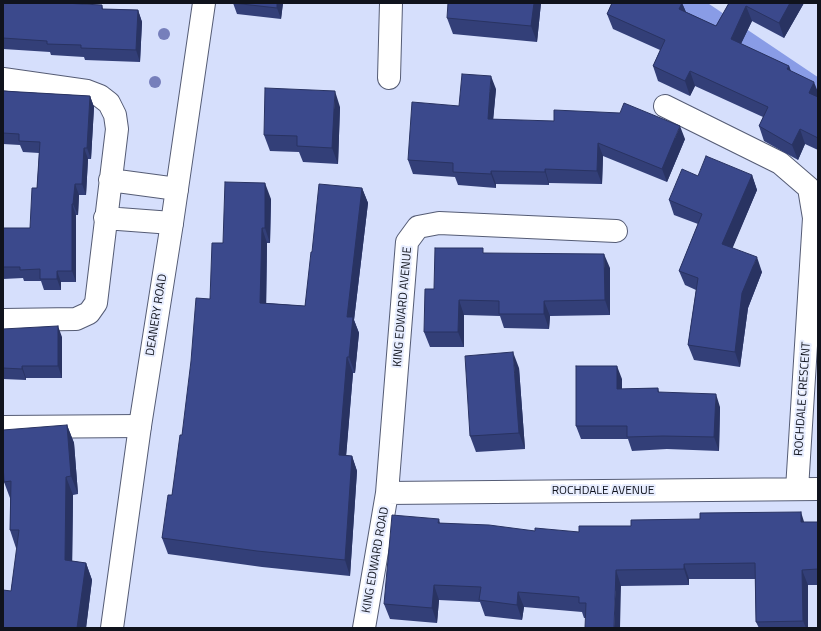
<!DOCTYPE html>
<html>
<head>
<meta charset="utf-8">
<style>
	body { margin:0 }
	#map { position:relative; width:821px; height:631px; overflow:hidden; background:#d6dffc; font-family:"Titillium Web",sans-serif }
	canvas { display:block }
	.frame { position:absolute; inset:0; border:4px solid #10131d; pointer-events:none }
</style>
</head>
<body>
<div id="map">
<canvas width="821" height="631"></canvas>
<div class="frame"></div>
</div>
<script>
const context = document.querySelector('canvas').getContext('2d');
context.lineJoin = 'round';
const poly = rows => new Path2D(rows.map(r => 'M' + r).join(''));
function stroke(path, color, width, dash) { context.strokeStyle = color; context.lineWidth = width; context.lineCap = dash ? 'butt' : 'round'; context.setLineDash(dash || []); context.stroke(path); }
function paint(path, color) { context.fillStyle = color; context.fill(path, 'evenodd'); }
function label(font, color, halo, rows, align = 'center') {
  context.font = font + ' "Titillium Web",sans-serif'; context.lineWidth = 4; context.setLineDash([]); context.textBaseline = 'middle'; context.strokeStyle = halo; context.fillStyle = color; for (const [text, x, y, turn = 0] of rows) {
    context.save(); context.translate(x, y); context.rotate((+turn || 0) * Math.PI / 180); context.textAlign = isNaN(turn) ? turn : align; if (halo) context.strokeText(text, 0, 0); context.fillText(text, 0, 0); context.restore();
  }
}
const canal = poly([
	[687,3,818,91]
]);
const minor = poly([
	[389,78,391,3],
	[3,79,87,91,100,96,109,103,115,115,117,129,96,303,89,313,76,319,3,320],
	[665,106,780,163,809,188,814,218,797,489],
	[110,180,177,189],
	[105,218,172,223],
	[3,427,140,426],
	[387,493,818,489],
	[364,628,387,493,407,242,418,227,439,223,616,231]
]);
const tertiary = poly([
	[112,628,140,426,172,223,204,3]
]);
const trees = [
	[164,34],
	[155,82]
];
const wall = poly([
	[3,3,102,5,103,9,138,10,142,22,140,62,85,60,84,57,51,55,50,52,3,49],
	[233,3,283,3,281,19,237,14],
	[541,3,537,42,453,34,447,18],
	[612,3,682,3,686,12,716,26,729,3,804,3,784,38,752,21,741,44,789,66,791,71,818,92,818,150,805,144,798,160,764,141,759,126,763,117,695,86,690,96,658,81,653,66,660,50,613,29,607,14],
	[496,89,493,119,685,139,667,182,603,156,602,184,549,183,549,185,496,184,496,188,458,185,455,177,413,174,408,160,459,106],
	[3,91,90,96,94,107,91,159,88,159,86,195,79,195,78,215,76,215,76,282,61,282,61,290,44,290,41,281,24,281,23,278,3,279,3,228,30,228,37,188,39,153,23,152,20,145,3,144],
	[340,107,338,164,303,162,299,152,270,151,264,135],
	[752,175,757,190,732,248,762,272,748,308,740,367,694,360,688,345,696,290,685,285,679,271,698,224,674,215,669,200,698,176],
	[362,188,368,203,354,320,359,333,355,373,353,373,346,455,352,456,357,471,350,576,262,567,168,554,162,538,172,495,182,435,210,299,223,243,271,199,270,243,267,243,266,303,305,306,312,252],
	[485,253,610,268,610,315,550,316,549,329,504,328,500,316,464,315,464,347,430,347,424,332,434,289],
	[3,329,62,337,62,378,26,378,26,380,3,379],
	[519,368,525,449,476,452,470,436],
	[622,379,622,389,658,388,659,392,720,407,719,451,667,449,632,451,628,439,581,439,576,426],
	[67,425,74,443,78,494,73,495,72,561,86,563,92,580,86,628,3,628,11,591,17,548,16,548,10,530,10,498,4,482],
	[439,519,440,523,535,531,579,532,631,526,818,522,818,585,808,585,808,628,759,628,756,622,755,579,689,579,689,585,621,586,585,618,584,618,582,612,524,607,522,620,485,616,480,602,439,600,437,623,390,619,384,604]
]);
const shadedWall = poly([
	[277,3,283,3,281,19,277,8],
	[534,3,541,3,537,42,531,26],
	[682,3,688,17,679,9],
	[790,3,804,3,784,38,779,23],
	[746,6,752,21,736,54,731,39],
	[138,10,142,22,140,62,136,50],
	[789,66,794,81,787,69],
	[690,71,695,86,690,96,685,81],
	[491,76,496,89,492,133,488,119],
	[814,82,818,92,818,101,809,93],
	[335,91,340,107,338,164,332,148],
	[90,96,94,107,91,159,87,148],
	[680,126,685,139,667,182,662,169],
	[800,129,805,144,798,160,792,145],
	[598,143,603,156,602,184,597,171],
	[84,148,88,159,86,195,82,184],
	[545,169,549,183,549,185,545,172],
	[491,171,496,184,496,188,491,174],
	[752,175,757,190,728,259,722,244],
	[265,183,271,199,270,243,265,228],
	[75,184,79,195,78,215,73,204],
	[362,188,368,203,354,320,359,333,355,373,349,357,347,317],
	[72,204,76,215,76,282,72,271],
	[262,228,267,243,266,318,260,303],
	[604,254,610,268,610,315,605,300],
	[757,257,762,272,748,308,740,367,735,352,742,293],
	[57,271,61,282,61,290,57,279],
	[459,300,464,315,464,347,458,332],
	[544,301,550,316,549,329,544,314],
	[58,326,62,337,62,378,58,366],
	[513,352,519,368,525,449,519,433],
	[347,357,353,373,345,470,339,455],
	[22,366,26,378,26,380,22,369],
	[617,366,622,379,622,402,617,389],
	[716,394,720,407,719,451,714,437],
	[67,425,74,443,78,494,71,476],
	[352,456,357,471,350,576,345,560],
	[66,477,73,495,72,578,65,560],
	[801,512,806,528,801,522],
	[86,563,92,580,86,628,77,628],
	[684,564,689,579,689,585,684,569],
	[616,570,621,586,620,628,614,628],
	[802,570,808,585,808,628,806,628,803,621],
	[434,585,439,600,437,623,432,608],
	[518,592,524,607,522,620,517,605]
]);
const building = poly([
	[3,3,63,3,102,5,102,9,138,10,136,50,81,48,81,45,47,44,47,41,3,38,3,3],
	[233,3,277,3,277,8,233,3],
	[448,3,534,3,531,26,447,18,448,3],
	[612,3,682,3,679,9,716,26,729,3,790,3,779,23,746,6,731,39,789,66,787,69,814,82,809,93,818,97,818,138,800,129,792,145,759,126,768,107,690,71,685,81,653,66,665,40,607,14,612,3],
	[462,74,491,76,488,119,554,121,554,110,620,113,624,103,680,126,662,169,598,143,597,171,545,169,545,172,491,171,491,174,453,172,453,163,408,160,412,102,459,106,462,74],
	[265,88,335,91,332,148,297,146,297,136,264,135,265,88],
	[3,91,90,96,87,148,84,148,82,184,75,184,73,204,72,204,72,271,57,271,57,279,40,279,40,269,20,270,20,267,3,267,3,228,30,228,32,188,37,188,40,142,19,141,19,134,3,133,3,91],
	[706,156,752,175,722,244,757,257,742,293,735,352,688,345,698,278,679,271,702,214,669,200,682,169,698,176,706,156],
	[225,182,265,183,265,228,262,228,260,303,305,306,311,252,312,252,319,184,362,188,347,317,353,317,349,357,347,357,339,455,352,456,345,560,257,551,162,538,168,495,172,495,180,435,182,435,191,361,196,298,210,299,212,243,223,243,225,182],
	[435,248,483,248,483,253,604,254,605,300,544,301,544,314,499,314,499,301,459,300,458,332,424,332,425,289,434,289,435,248],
	[58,326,58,366,22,366,22,369,3,368,3,329,58,326],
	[513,352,519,433,470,436,465,356,513,352],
	[576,366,617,366,617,389,658,388,658,392,716,394,714,437,663,436,627,437,627,426,576,426,576,366],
	[67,425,71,476,66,477,65,560,86,563,77,628,3,628,3,590,11,591,19,530,10,530,11,481,4,482,3,463,3,430,67,425],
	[801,512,801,522,818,522,818,569,802,570,803,621,756,622,755,563,684,564,684,569,616,570,614,628,585,628,586,603,579,603,579,597,518,592,517,605,479,600,481,587,434,585,432,608,384,604,392,515,439,519,438,523,489,525,535,531,535,528,579,532,579,526,631,526,631,520,700,519,700,513,801,512]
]);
const streetNames = [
	["KING EDWARD AVENUE",403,307,-85],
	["DEANERY ROAD",157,315,-81],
	["ROCHDALE CRESCENT",803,399,-86],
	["ROCHDALE AVENUE",603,491],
	["KING EDWARD ROAD",376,560,-80]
];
stroke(canal, '#899ce6', 23);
stroke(minor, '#555c75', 24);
stroke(tertiary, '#555c75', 24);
stroke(minor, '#fff', 22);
stroke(tertiary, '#fff', 22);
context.fillStyle = '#767fbb';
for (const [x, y] of trees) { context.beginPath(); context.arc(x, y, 6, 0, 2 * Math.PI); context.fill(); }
paint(wall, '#333f78');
paint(shadedWall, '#293362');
paint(building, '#3b498c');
stroke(building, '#293362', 1);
label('12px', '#10131d', '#e7edff', streetNames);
</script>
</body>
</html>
